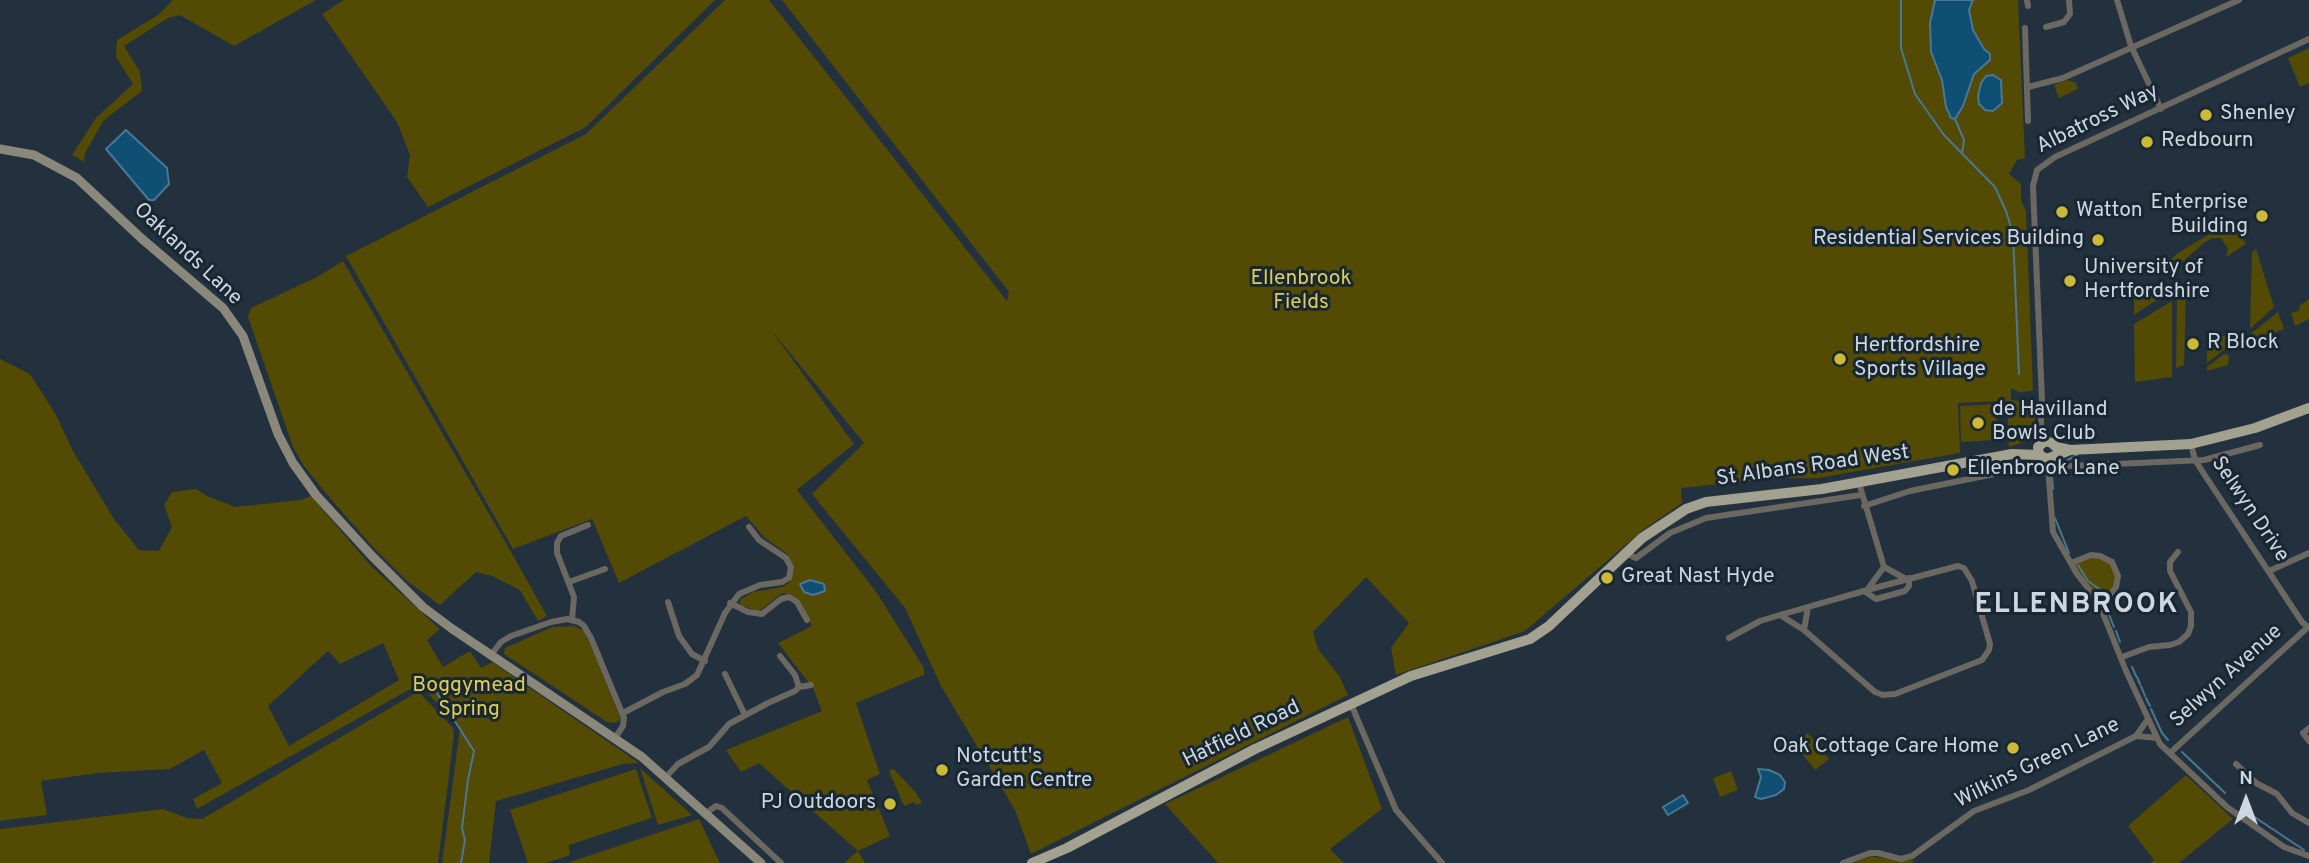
<!DOCTYPE html>
<html>
<head>
<meta charset="utf-8">
<style>
	body { margin:0 }
	#map { position:relative; width:2309px; height:863px; overflow:hidden; background:#22313d; font-family:Overpass,sans-serif }
	canvas { display:block }
	.north { position:absolute; left:2211px; top:765px; width:70px; height:70px; -webkit-text-stroke:5px #182732; paint-order:stroke; rotate:0deg; font-size:19px; font-weight:700; line-height:28px; text-align:center; color:#ced7df }
	.north::after { content:''; display:block; margin:auto; width:24px; height:32px; background:#ced7df; clip-path:polygon(50% 0,100% 100%,50% 72%,0 100%) }
</style>
</head>
<body>
<div id="map">
<canvas width="2309" height="863"></canvas>
<div class="north">N</div>
</div>
<script>
const context = document.querySelector('canvas').getContext('2d');
context.lineJoin = 'round';
function paint(path, color) { context.fillStyle = color; context.fill(path, 'evenodd'); }
const poly = rows => new Path2D(rows.map(r => 'M' + r).join(''));
function stroke(path, color, width, dash) { context.strokeStyle = color; context.lineWidth = width; context.lineCap = dash ? 'butt' : 'round'; context.setLineDash(dash || []); context.stroke(path); }
function label(font, color, halo, rows, align = 'center') {
  context.font = font + ' Overpass,sans-serif'; context.lineWidth = 6; context.setLineDash([]); context.textBaseline = 'middle'; context.strokeStyle = halo; context.fillStyle = color; for (const [text, x, y, turn = 0] of rows) {
    context.save(); context.translate(x, y); context.rotate((+turn || 0) * Math.PI / 180); context.textAlign = isNaN(turn) ? turn : align; if (halo) context.strokeText(text, 0, 0); context.fillText(text, 0, 0); context.restore();
  }
}
const green = poly([
	[173,0,316,0,234,46,180,15,168,18,124,46,140,72,142,91,104,120,85,153,84,162,72,155,96,118,133,84,116,57,117,40,158,15],
	[344,0,715,0,586,127,428,207,407,177,410,155,397,122,322,14],
	[725,0,769,0,1007,301,1009,292,782,0,2018,0,2025,158,2017,160,2009,174,2021,184,2021,200,2026,211,2033,391,2019,392,2011,388,2011,400,2032,402,2034,405,2036,435,2034,439,2009,447,2007,401,1958,403,1960,453,1818,478,1780,478,1681,488,1682,503,1643,530,1525,631,1396,675,1391,648,1409,623,1366,577,1313,632,1318,649,1340,677,1348,695,1031,854,1015,810,941,686,905,608,812,494,864,443,771,330,854,444,797,490,877,593,924,668,924,675,856,703,880,774,867,780,890,836,858,851,865,863,844,863,858,851,759,763,741,772,726,750,822,711,813,688,778,643,812,626,798,600,792,595,782,593,761,610,756,611,739,604,741,599,753,592,783,587,790,582,794,568,787,554,764,537,746,516,619,583,592,519,513,549,346,256,586,134],
	[2309,48,2309,83,2300,87,2288,58],
	[2067,80,2076,83,2078,89,2059,98,2054,85],
	[2234,219,2242,230,2239,232,2246,244,2226,257,2228,249,2221,238,2213,238,2205,242,2178,266,2169,267,2167,263,2178,253],
	[2256,249,2274,307,2250,329,2252,252],
	[343,261,510,550,547,616,538,621,520,590,492,576,476,572,440,605,407,581,373,547,329,497,304,466,293,447,248,317,251,308,317,277],
	[2143,286,2176,287,2134,315,2134,290],
	[2186,292,2184,365,2176,368,2177,297],
	[2309,299,2309,319,2295,326,2291,313,2300,310,2299,306],
	[2172,301,2172,377,2135,382,2134,324],
	[2278,312,2284,329,2249,342,2249,335],
	[2207,335,2225,336,2225,349,2207,363],
	[2224,354,2229,355,2228,365,2207,371,2207,367],
	[0,359,30,374,55,413,73,451,114,519,139,550,159,551,172,527,164,505,172,492,196,489,207,496,235,507,301,500,311,496,371,566,440,629,427,640,443,667,470,651,481,668,492,662,639,763,623,764,496,801,489,863,442,863,460,729,424,689,419,692,453,728,454,735,438,863,0,863,0,829,163,809,187,818,202,819,419,691,412,688,197,809,193,799,222,783,204,750,170,769,98,773,41,781,47,815,0,821],
	[383,643,399,680,289,746,268,706,328,651,340,664],
	[1996,404,1997,440,1961,442,1960,406],
	[2100,556,2116,569,2116,587,2098,601,2071,563],
	[574,626,584,631,593,650,621,720,614,723,607,722,504,654,505,648,552,627],
	[1348,717,1382,809,1330,849,1344,863,1218,863,1165,804],
	[1808,733,1829,759,1815,770,1794,744],
	[640,768,692,815,658,825],
	[636,769,652,818,569,845,570,855,546,863,528,863,510,810],
	[894,769,916,793,922,803,916,805,914,802,904,806,889,771],
	[1731,771,1738,790,1720,797,1713,778],
	[2186,775,2233,819,2179,863,2150,863,2154,860,2128,826],
	[699,819,720,863,567,863],
	[1871,856,1900,861,1914,860,1912,863,1853,863]
]);
const water = poly([
	[1935,0,1973,0,1969,10,1973,30,1984,49,1990,54,1990,60,1974,74,1963,106,1955,119,1951,118,1946,107,1942,80,1931,52,1930,23,1935,0],
	[1993,75,2001,80,2002,103,1993,111,1985,110,1979,104,1978,96,1981,83,1986,76,1993,75],
	[126,130,167,168,169,184,154,200,149,200,106,149,126,130],
	[810,580,824,584,825,591,813,595,804,592,800,584,810,580],
	[1758,769,1769,770,1780,775,1785,782,1784,789,1776,795,1761,799,1755,797,1761,777,1758,769],
	[1683,795,1688,803,1668,815,1663,807,1683,795]
]);
const stream = poly([
	[1901,0,1901,48,1915,94,1944,135,1995,187,2006,211,2013,234,2019,374],
	[1955,119,1964,140,1962,153],
	[2064,462,2077,455],
	[2052,476,2053,489],
	[2055,518,2069,553],
	[2078,565,2088,581,2102,591,2102,595],
	[2104,602,2107,609],
	[2108,612,2114,627],
	[2116,631,2120,642],
	[2132,667,2136,676],
	[2137,677,2140,684],
	[2141,686,2145,696],
	[435,690,474,751,468,780,462,828,465,840,461,863],
	[2146,698,2150,706],
	[2151,709,2162,733,2168,740],
	[2182,752,2225,793],
	[2250,814,2304,850]
]);
const street = poly([
	[2027,0,2028,6],
	[2117,0,2131,46,2161,109],
	[2046,27,2064,22,2070,14,2069,0],
	[2025,28,2028,121],
	[2028,87,2063,78,2239,0],
	[2040,444,2042,401,2033,186,2037,170,2055,157,2309,39],
	[2191,444,2195,460,2204,474,2302,622,2308,627],
	[2051,459,2048,467,2053,532,2077,574,2098,601,2126,671,2160,744,2227,807,2284,847,2309,856],
	[2048,467,2204,460,2260,445],
	[1859,483,1884,567,1906,579],
	[1864,506,1910,491,1994,474],
	[1625,553,1636,558,1670,533,1706,518,1861,495],
	[2071,563,2091,555,2100,556,2112,562,2118,576,2116,587,2109,596,2098,601],
	[2269,571,2309,553],
	[569,582,605,569],
	[1867,590,1884,567],
	[1864,591,1876,599,1905,591,1909,586,1909,578],
	[668,602,679,636,692,654,705,661],
	[730,603,748,612,762,614,781,599,789,597,797,602,807,620],
	[1780,615,1804,630],
	[572,620,574,597,557,553,557,543,561,536,588,525],
	[1729,638,1760,621,1780,615,1864,591,1867,590,1958,566,1964,568,1972,581,1990,644,1989,650,1982,660,1895,694,1883,695,1875,692,1804,630,1808,607],
	[491,655,501,642,511,636,551,622,567,619,579,622,584,626,591,638,624,718,623,726,615,738],
	[780,656,795,675,799,687],
	[2122,657,2149,647,2170,645,2179,642,2188,634,2191,626,2191,612,2170,571,2170,562,2178,552],
	[725,674,745,715],
	[1351,704,1396,810,1442,863],
	[623,713,663,692,685,684,697,675,725,613,739,594,760,585,782,582,789,578,791,567,786,558,759,540,749,527],
	[2309,728,2303,733,2309,741],
	[2136,736,2157,738],
	[2170,753,2308,627],
	[2236,764,2256,783,2277,794,2292,813,2309,823],
	[666,777,678,764,709,747,729,724,768,703,795,691,799,687,811,685],
	[706,813,716,806,722,808,781,863],
	[1843,863,1870,853,1878,853,1901,859,1912,856,1974,811,2029,790,2136,736,2148,719]
]);
const secondary = poly([
	[0,149,34,155,77,178,141,238,223,308,243,336,278,434,293,463,316,495,372,556,423,607,451,628,642,757,761,863]
]);
const primary = poly([
	[2039,455,2038,447,2045,441,2052,443,2056,447,2070,450,2191,444,2255,428,2309,408],
	[1032,863,1067,848,1255,749,1411,676,1530,639,1549,626,1642,538,1686,509,1706,502,1822,489,2012,454,2039,455,2047,459,2070,450]
]);
const markers = [
	[2206,115,7,"#ccb938"],
	[2147,142,7,"#ccb938"],
	[2062,212,7,"#ccb938"],
	[2262,216,7,"#ccb938"],
	[2098,240,7,"#ccb938"],
	[2070,281,7,"#ccb938"],
	[2193,344,7,"#ccb938"],
	[1840,359,7,"#ccb938"],
	[1978,423,7,"#ccb938"],
	[1953,470,7,"#ccb938"],
	[1607,578,7,"#ccb938"],
	[2013,748,7,"#ccb938"],
	[942,770,7,"#ccb938"],
	[890,804,7,"#ccb938"]
];
const poiNames = [
	["Shenley",2220,115],
	["Redbourn",2161,142],
	["Enterprise",2248,204,"right"],
	["Building",2248,228,"right"],
	["Watton",2076,212],
	["Residential Services Building",2084,240,"right"],
	["University of",2084,269],
	["Hertfordshire",2084,293],
	["R Block",2207,344],
	["Hertfordshire",1854,347],
	["Sports Village",1854,371],
	["de Havilland",1992,411],
	["Bowls Club",1992,435],
	["Ellenbrook Lane",1967,470],
	["Great Nast Hyde",1621,578],
	["Oak Cottage Care Home",1999,748,"right"],
	["Notcutt's",956,758],
	["Garden Centre",956,782],
	["PJ Outdoors",876,804,"right"]
];
const streetNames = [
	["Albatross Way",2098,120,-26],
	["Oaklands Lane",187,255,43],
	["St Albans Road West",1813,467,-8],
	["Selwyn Drive",2249,510,56],
	["Selwyn Avenue",2227,677,-42],
	["Hatfield Road",1242,735,-26],
	["Wilkins Green Lane",2038,764,-26]
];
const parkNames = [
	["Ellenbrook",1301,280],
	["Fields",1301,304],
	["Boggymead",469,687],
	["Spring",469,711]
];
const districtNames = [
	["ELLENBROOK",2077,606]
];
paint(green, '#534a03');
paint(water, '#104f74');
stroke(water, '#497894', 2);
stroke(stream, '#497894', 2);
stroke(street, '#6a6860', 6);
stroke(secondary, '#8a887b', 9);
stroke(primary, '#a3a18f', 10);
for (const [x, y, r, color] of markers) { const dot = new Path2D(); dot.arc(x, y, r, 0, 2 * Math.PI); context.fillStyle = color; context.fill(dot); stroke(dot, '#182732', 2.5); }
label('21px', '#ced7df', '#182732', poiNames, 'left');
label('21px', '#ced7df', '#182732', streetNames);
label('21px', '#dfcd57', '#182732', parkNames);
context.letterSpacing = '2px';
label('bold 28px', '#ced7df', '#182732', districtNames);
context.letterSpacing = '0px';
</script>
</body>
</html>
